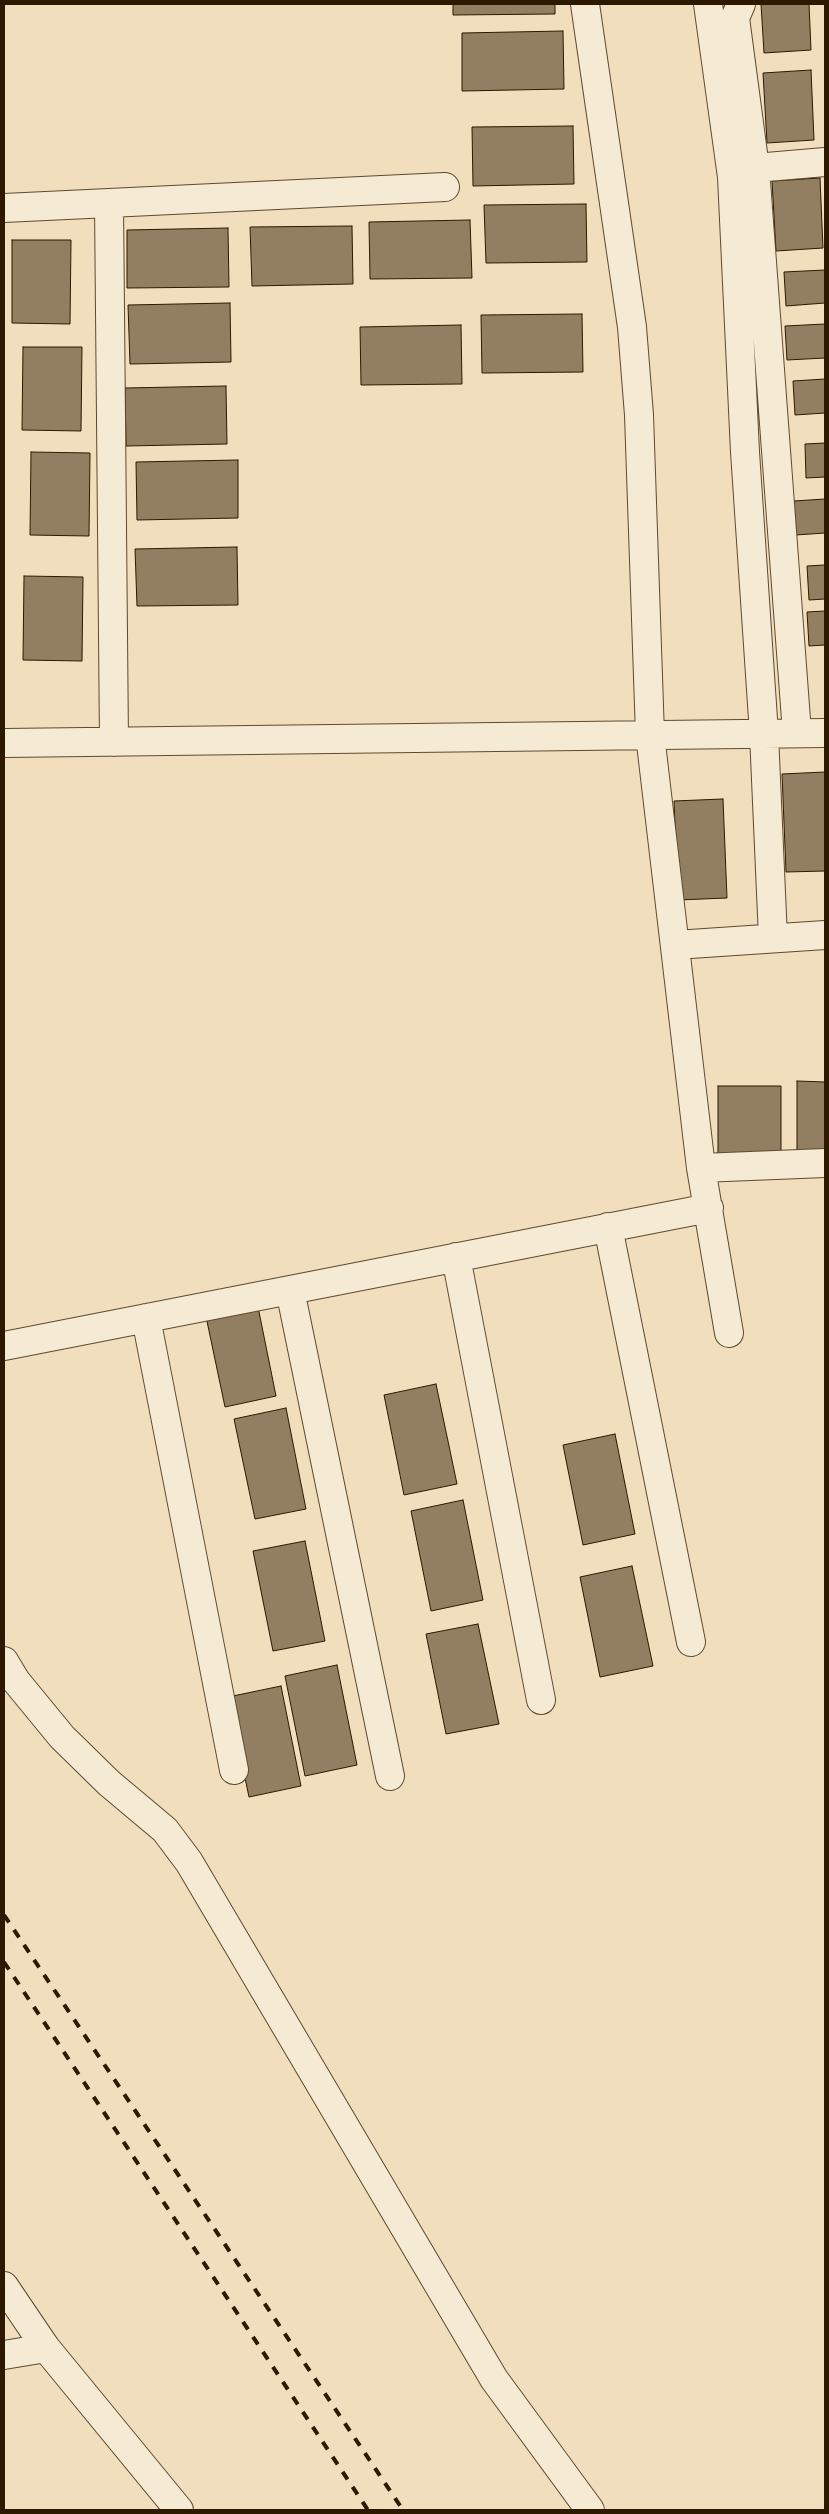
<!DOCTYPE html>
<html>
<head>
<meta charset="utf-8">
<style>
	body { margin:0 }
	#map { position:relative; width:829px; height:2514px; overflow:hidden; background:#f0debc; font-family:"Libre Bodoni",serif }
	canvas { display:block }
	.frame { position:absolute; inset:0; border:5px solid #2d1800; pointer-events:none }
</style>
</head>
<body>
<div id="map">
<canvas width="829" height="2514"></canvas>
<div class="frame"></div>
</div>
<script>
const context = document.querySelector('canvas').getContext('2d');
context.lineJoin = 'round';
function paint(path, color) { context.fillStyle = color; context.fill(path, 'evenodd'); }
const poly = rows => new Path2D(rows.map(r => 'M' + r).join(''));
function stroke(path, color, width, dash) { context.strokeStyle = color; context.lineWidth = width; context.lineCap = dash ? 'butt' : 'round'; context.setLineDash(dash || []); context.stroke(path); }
const building = poly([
	[453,4,555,4,555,14,453,15,453,4],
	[761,4,809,4,811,50,764,53,761,4],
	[563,31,564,89,462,91,462,33,563,31],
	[811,70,814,140,767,143,763,73,811,70],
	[573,126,574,184,473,186,472,127,573,126],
	[820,178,823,248,776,251,772,181,820,178],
	[586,204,587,262,486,263,484,205,586,204],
	[470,220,472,278,370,279,369,222,470,220],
	[352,226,353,284,252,286,250,227,352,226],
	[228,228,229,287,127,288,127,230,228,228],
	[12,240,71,240,70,324,12,323,12,240],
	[825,270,825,303,786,306,784,272,825,270],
	[230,303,231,362,130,364,128,305,230,303],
	[582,314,583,372,482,373,481,315,582,314],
	[825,324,825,358,787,360,785,326,825,324],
	[461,325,462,384,361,385,360,327,461,325],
	[23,347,82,347,81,431,22,430,23,347],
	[825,379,825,413,795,415,793,381,825,379],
	[226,386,227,444,126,446,125,388,226,386],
	[825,443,825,477,806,478,805,444,825,443],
	[31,452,90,453,89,536,30,535,31,452],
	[238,460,238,518,137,520,136,462,238,460],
	[825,499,825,533,796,535,794,501,825,499],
	[237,547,238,605,137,606,135,549,237,547],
	[825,565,825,599,809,600,807,566,825,565],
	[24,576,83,577,82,661,23,660,24,576],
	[825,611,825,645,809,646,807,612,825,611],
	[825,772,825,871,786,872,782,774,825,772],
	[723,799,727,898,678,900,674,801,723,799],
	[797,1081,825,1082,825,1150,797,1150,797,1081],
	[718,1086,781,1086,781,1155,718,1155,718,1086],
	[256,1297,276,1396,225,1407,204,1307,256,1297],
	[436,1384,457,1484,404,1495,384,1395,436,1384],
	[286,1408,306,1509,255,1519,234,1419,286,1408],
	[615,1434,635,1534,583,1545,563,1445,615,1434],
	[463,1500,483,1600,431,1611,411,1511,463,1500],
	[305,1541,325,1641,273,1651,253,1551,305,1541],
	[632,1566,653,1666,600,1677,580,1577,632,1566],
	[478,1624,499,1724,446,1734,426,1634,478,1624],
	[337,1665,357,1765,305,1776,285,1676,337,1665],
	[281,1686,301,1786,249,1797,228,1697,281,1686]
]);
const minor = poly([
	[585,4,632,327,639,415,650,735,701,1168,729,1333],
	[708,4,732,177,745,452,764,734,773,938],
	[741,4,735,18,755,168,797,733],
	[755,168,825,162],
	[109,203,114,742],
	[4,208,445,187],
	[4,743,825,733],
	[675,945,825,935],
	[701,1168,825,1163],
	[608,1227,691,1642],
	[456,1257,541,1700],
	[290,1290,390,1776],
	[146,1318,234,1770],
	[4,1346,709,1208],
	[4,1661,16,1681,62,1737,109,1783,165,1830,189,1862,494,2379,590,2510],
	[4,2286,46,2348,179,2510],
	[4,2355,46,2348]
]);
const rail = poly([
	[4,1915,403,2510],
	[4,1962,368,2510]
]);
paint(building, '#927f62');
stroke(building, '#2d1800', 1);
stroke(minor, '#5e4a2f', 30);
stroke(minor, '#f5ead3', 28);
stroke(rail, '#2d1800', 4, [9, 9]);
</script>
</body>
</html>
